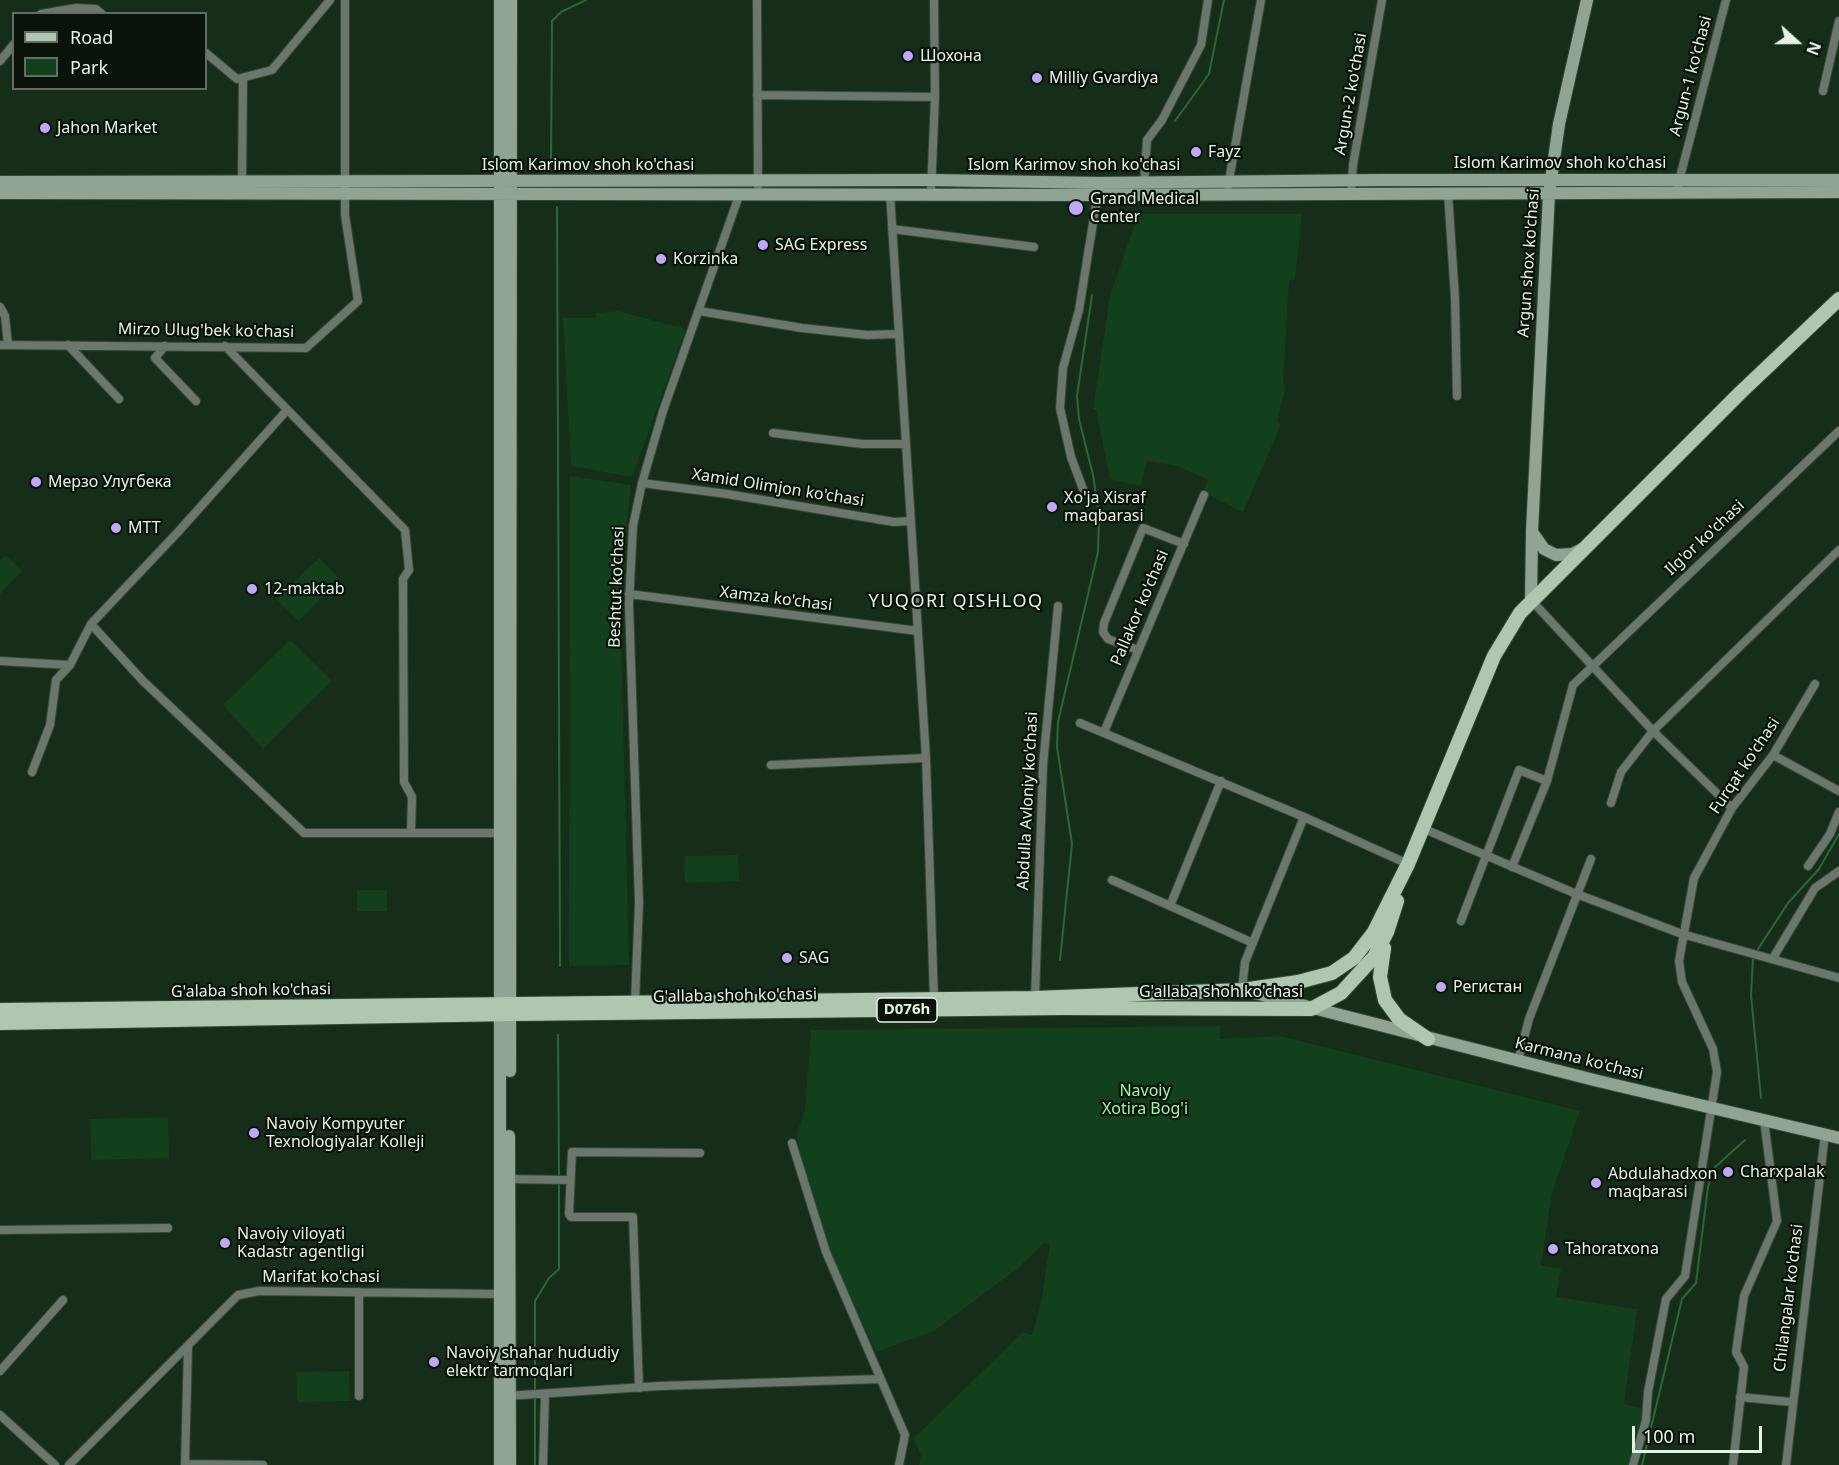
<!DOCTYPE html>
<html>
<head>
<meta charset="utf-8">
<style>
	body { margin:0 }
	#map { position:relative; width:1839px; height:1465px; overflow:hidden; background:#162d19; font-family:"Noto Sans",sans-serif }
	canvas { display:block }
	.legend { position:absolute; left:12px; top:12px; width:195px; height:78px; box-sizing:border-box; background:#09130a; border:2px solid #616d62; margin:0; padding:8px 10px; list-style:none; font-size:18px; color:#e5f3e6 }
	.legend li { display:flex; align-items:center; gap:12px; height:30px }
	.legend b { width:30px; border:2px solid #616d62 }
	.north { position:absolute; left:1767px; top:12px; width:60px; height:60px; -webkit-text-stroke:4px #09130a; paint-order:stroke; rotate:111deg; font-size:16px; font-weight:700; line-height:24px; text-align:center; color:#e5f3e6 }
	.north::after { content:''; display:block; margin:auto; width:21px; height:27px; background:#e5f3e6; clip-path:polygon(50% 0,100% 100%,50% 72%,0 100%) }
	.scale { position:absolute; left:1632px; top:1426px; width:130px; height:27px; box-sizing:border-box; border:3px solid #e5f3e6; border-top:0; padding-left:8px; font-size:18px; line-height:21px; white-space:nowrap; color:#e5f3e6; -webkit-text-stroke:4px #09130a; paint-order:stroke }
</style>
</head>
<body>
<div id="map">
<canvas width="1839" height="1465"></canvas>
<ul class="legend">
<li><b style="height:8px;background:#afc7b1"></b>Road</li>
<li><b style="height:16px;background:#123f1c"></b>Park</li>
</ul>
<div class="north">N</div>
<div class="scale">100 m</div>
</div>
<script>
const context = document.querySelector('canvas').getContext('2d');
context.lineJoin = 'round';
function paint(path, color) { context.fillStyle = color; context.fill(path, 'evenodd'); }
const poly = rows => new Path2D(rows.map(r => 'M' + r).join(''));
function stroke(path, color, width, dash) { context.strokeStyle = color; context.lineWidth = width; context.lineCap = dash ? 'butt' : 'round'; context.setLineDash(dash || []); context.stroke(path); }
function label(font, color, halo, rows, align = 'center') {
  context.font = font + ' "Noto Sans",sans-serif'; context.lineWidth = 4.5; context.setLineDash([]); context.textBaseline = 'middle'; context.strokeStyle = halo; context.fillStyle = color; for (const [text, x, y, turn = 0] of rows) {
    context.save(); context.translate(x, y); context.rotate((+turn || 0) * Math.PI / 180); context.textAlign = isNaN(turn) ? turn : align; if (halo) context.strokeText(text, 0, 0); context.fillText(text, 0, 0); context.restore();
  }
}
const green = poly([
	[1138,214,1302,214,1295,279,1289,281,1283,384,1286,385,1277,422,1281,425,1243,512,1203,492,1208,480,1178,466,1147,461,1141,486,1110,479,1096,410,1093,409,1110,296],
	[618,311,686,329,632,477,571,466,563,318,596,318,596,313],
	[570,476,631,485,620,590,629,965,569,966],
	[6,555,22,571,0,594,0,561],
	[319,558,340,579,299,621,276,599],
	[290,640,332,681,263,749,223,705],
	[738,855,739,881,685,883,684,856],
	[357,890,387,890,387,911,357,911],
	[1220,1026,1220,1039,1280,1036,1580,1111,1552,1193,1541,1265,1561,1269,1556,1297,1637,1309,1624,1404,1645,1409,1629,1465,919,1465,921,1455,914,1438,1023,1332,1032,1335,1041,1303,1050,1244,1044,1243,1017,1269,934,1331,876,1352,826,1243,799,1149,797,1133,805,1110,811,1030],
	[168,1117,169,1158,91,1160,90,1119],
	[349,1371,350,1401,297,1402,296,1372]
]);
const stream = poly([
	[1175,121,1209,74,1224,0],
	[551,166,552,21,561,12,586,0],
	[557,207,560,966],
	[1758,949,1788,903,1819,869,1839,834],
	[1753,958,1751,995,1761,1098],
	[1060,960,1072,844,1057,747,1058,722,1098,552,1099,515,1093,475,1079,419,1077,396,1092,295],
	[558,1035,559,1176],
	[535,1390,535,1301,549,1278,559,1269,559,1182],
	[535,1396,535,1465],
	[1642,1465,1682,1299,1696,1283,1708,1187,1713,1169,1745,1140]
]);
const street = poly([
	[757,0,758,186],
	[41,14,76,8,96,9,102,14],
	[206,53,237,79,272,70,330,0],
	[0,61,14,44],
	[1823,91,1839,21],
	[757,95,935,97],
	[1144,185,1147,140,1162,120,1201,45,1208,0],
	[1678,185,1726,0],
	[242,186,243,78],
	[1228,186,1261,0],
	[890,193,926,758,934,999],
	[931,193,935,97,934,0],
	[1448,193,1455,298,1457,396],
	[1351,194,1353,165,1382,0],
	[892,229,1034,247],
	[0,307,5,316,8,345],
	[699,311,802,328,867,335,898,334],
	[0,345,306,348,358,301,345,215,345,0],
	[68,345,119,399],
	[165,346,155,358,196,401],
	[225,346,405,530,409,570,403,579,404,782,412,797,411,831],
	[773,433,862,444,905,444],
	[642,483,727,494,894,522,910,521],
	[1083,489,1071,457,1060,408,1063,368,1079,310,1098,192],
	[629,594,918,631],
	[1531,600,1653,731,1732,808],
	[91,624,143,681,304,833,505,833],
	[1138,650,1108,639,1103,632,1104,623,1143,528,1184,544],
	[0,661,70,665],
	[1080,723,1304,817,1408,864],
	[1104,732,1204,495],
	[1773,755,1839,791],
	[771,765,926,758],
	[32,772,50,725,56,680,70,665,91,624,178,532,287,410],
	[1611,803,1621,772,1653,731,1839,550],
	[1422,828,1574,893,1682,934,1839,978],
	[1808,866,1830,834,1839,812],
	[1512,867,1547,781,1573,685,1839,431],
	[1112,880,1253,943],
	[1170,906,1221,781],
	[1461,921,1519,770,1547,781],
	[1773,958,1815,888,1839,871],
	[1242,990,1245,962,1304,817],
	[1035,998,1043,765,1058,606],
	[635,1003,639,902,629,604,633,526,642,483,663,411,740,193],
	[1518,1061,1529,1019,1591,859],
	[792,1143,826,1252,905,1435,899,1465],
	[504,1179,569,1180],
	[0,1230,168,1228],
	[0,1371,63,1300],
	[639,1388,633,1217,571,1217,569,1214,572,1152,700,1153],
	[359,1396,359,1292],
	[506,1396,660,1386,880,1379],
	[1740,1397,1791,1402],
	[0,1415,55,1465],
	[185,1464,263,1465],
	[69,1465,238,1295,259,1291,500,1294],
	[185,1465,188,1347],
	[543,1465,545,1394],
	[1633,1465,1646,1420,1648,1392,1666,1299,1685,1276,1717,1072,1713,1049,1682,982,1679,961,1694,878,1732,808,1773,755,1815,684],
	[1733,1465,1744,1367,1736,1352,1744,1296,1777,1221,1764,1120],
	[1786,1465,1825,1134]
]);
const secondary = poly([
	[500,0,500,1465],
	[0,182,931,180,1098,183,1382,180,1839,180],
	[0,193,1098,195,1839,192],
	[1532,532,1544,549,1556,555,1572,554,1582,549],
	[1531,600,1532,531,1549,194,1559,124,1587,0],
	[1243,990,1594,1080,1839,1138],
	[510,1071,511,0],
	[509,1136,510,1465]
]);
const primary = poly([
	[1384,948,1380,977,1385,1000,1399,1019,1428,1039],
	[0,1010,1035,998,1242,990,1298,982,1332,973,1354,958,1374,932,1408,864,1494,656,1520,613,1741,392,1839,299],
	[0,1023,511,1014,1062,1008,1311,1009,1341,993,1374,957,1387,932,1397,901]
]);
const markers = [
	[908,56,6,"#bfa8f4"],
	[1037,78,6,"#bfa8f4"],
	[45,128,6,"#bfa8f4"],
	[1196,152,6,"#bfa8f4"],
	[1076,208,8,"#bfa8f4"],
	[763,245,6,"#bfa8f4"],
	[661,259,6,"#bfa8f4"],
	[36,482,6,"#bfa8f4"],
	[1052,507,6,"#bfa8f4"],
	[116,528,6,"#bfa8f4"],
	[252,589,6,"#bfa8f4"],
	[787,958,6,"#bfa8f4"],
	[1441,987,6,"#bfa8f4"],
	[254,1133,6,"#bfa8f4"],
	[1728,1172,6,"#bfa8f4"],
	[1596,1183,6,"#bfa8f4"],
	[225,1243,6,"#bfa8f4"],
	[1553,1249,6,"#bfa8f4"],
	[434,1362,6,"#bfa8f4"]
];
const shields = [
	[907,1010,60]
];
const shieldNames = [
	["D076h",907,1010]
];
const poiNames = [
	["Шохона",920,56],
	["Milliy Gvardiya",1049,78],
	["Jahon Market",57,128],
	["Fayz",1208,152],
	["Grand Medical",1090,199],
	["Center",1090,217],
	["SAG Express",775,245],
	["Korzinka",673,259],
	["Мерзо Улугбека",48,482],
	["Xo'ja Xisraf",1064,498],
	["maqbarasi",1064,516],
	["MTT",128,528],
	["12-maktab",264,589],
	["SAG",799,958],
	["Регистан",1453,987],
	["Navoiy Kompyuter",266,1124],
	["Texnologiyalar Kolleji",266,1142],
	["Charxpalak",1740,1172],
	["Abdulahadxon",1608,1174],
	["maqbarasi",1608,1192],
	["Navoiy viloyati",237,1234],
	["Kadastr agentligi",237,1252],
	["Tahoratxona",1565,1249],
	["Navoiy shahar hududiy",446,1353],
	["elektr tarmoqlari",446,1371]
];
const streetNames = [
	["Argun-1 ko'chasi",1691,76,-75],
	["Argun-2 ko'chasi",1351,94,-80],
	["Islom Karimov shoh ko'chasi",1560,163],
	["Islom Karimov shoh ko'chasi",588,165],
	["Islom Karimov shoh ko'chasi",1074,165],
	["Argun shox ko'chasi",1529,263,-86],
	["Mirzo Ulug'bek ko'chasi",206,331,1],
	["Xamid Olimjon ko'chasi",778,488,9],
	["Ilg'or ko'chasi",1705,538,-43],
	["Beshtut ko'chasi",617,587,-88],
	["Xamza ko'chasi",776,599,7],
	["Pallakor ko'chasi",1140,608,-67],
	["Furqat ko'chasi",1745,766,-56],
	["Abdulla Avloniy ko'chasi",1028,801,-87],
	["G'alaba shoh ko'chasi",251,991,-1],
	["G'allaba shoh ko'chasi",1221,992],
	["G'allaba shoh ko'chasi",735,996,-1],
	["Karmana ko'chasi",1579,1059,14],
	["Marifat ko'chasi",321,1277],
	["Chilangalar ko'chasi",1789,1298,-83]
];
const parkNames = [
	["Navoiy",1145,1091],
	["Xotira Bog'i",1145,1109]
];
const neighbourhoodNames = [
	["YUQORI QISHLOQ",956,602]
];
paint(green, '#123f1c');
stroke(stream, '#276a35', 2);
stroke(street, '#334936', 10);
stroke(secondary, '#334936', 14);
stroke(primary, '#334936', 16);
stroke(street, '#6b766c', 8);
stroke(secondary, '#91a393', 12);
stroke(primary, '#afc7b1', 14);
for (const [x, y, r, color] of markers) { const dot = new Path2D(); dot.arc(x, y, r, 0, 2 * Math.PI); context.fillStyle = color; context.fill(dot); stroke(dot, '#09130a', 2); }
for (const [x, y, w] of shields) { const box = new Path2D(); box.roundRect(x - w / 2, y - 12, w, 24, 4.5); context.fillStyle = '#09130a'; context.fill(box); stroke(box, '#e5f3e6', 1.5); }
label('bold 15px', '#e5f3e6', null, shieldNames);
label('16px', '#e5f3e6', '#09130a', poiNames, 'left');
label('16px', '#e5f3e6', '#09130a', streetNames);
label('16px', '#9cf7a9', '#09130a', parkNames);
context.letterSpacing = '1.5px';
label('18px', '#e5f3e6', '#09130a', neighbourhoodNames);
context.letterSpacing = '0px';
</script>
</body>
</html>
